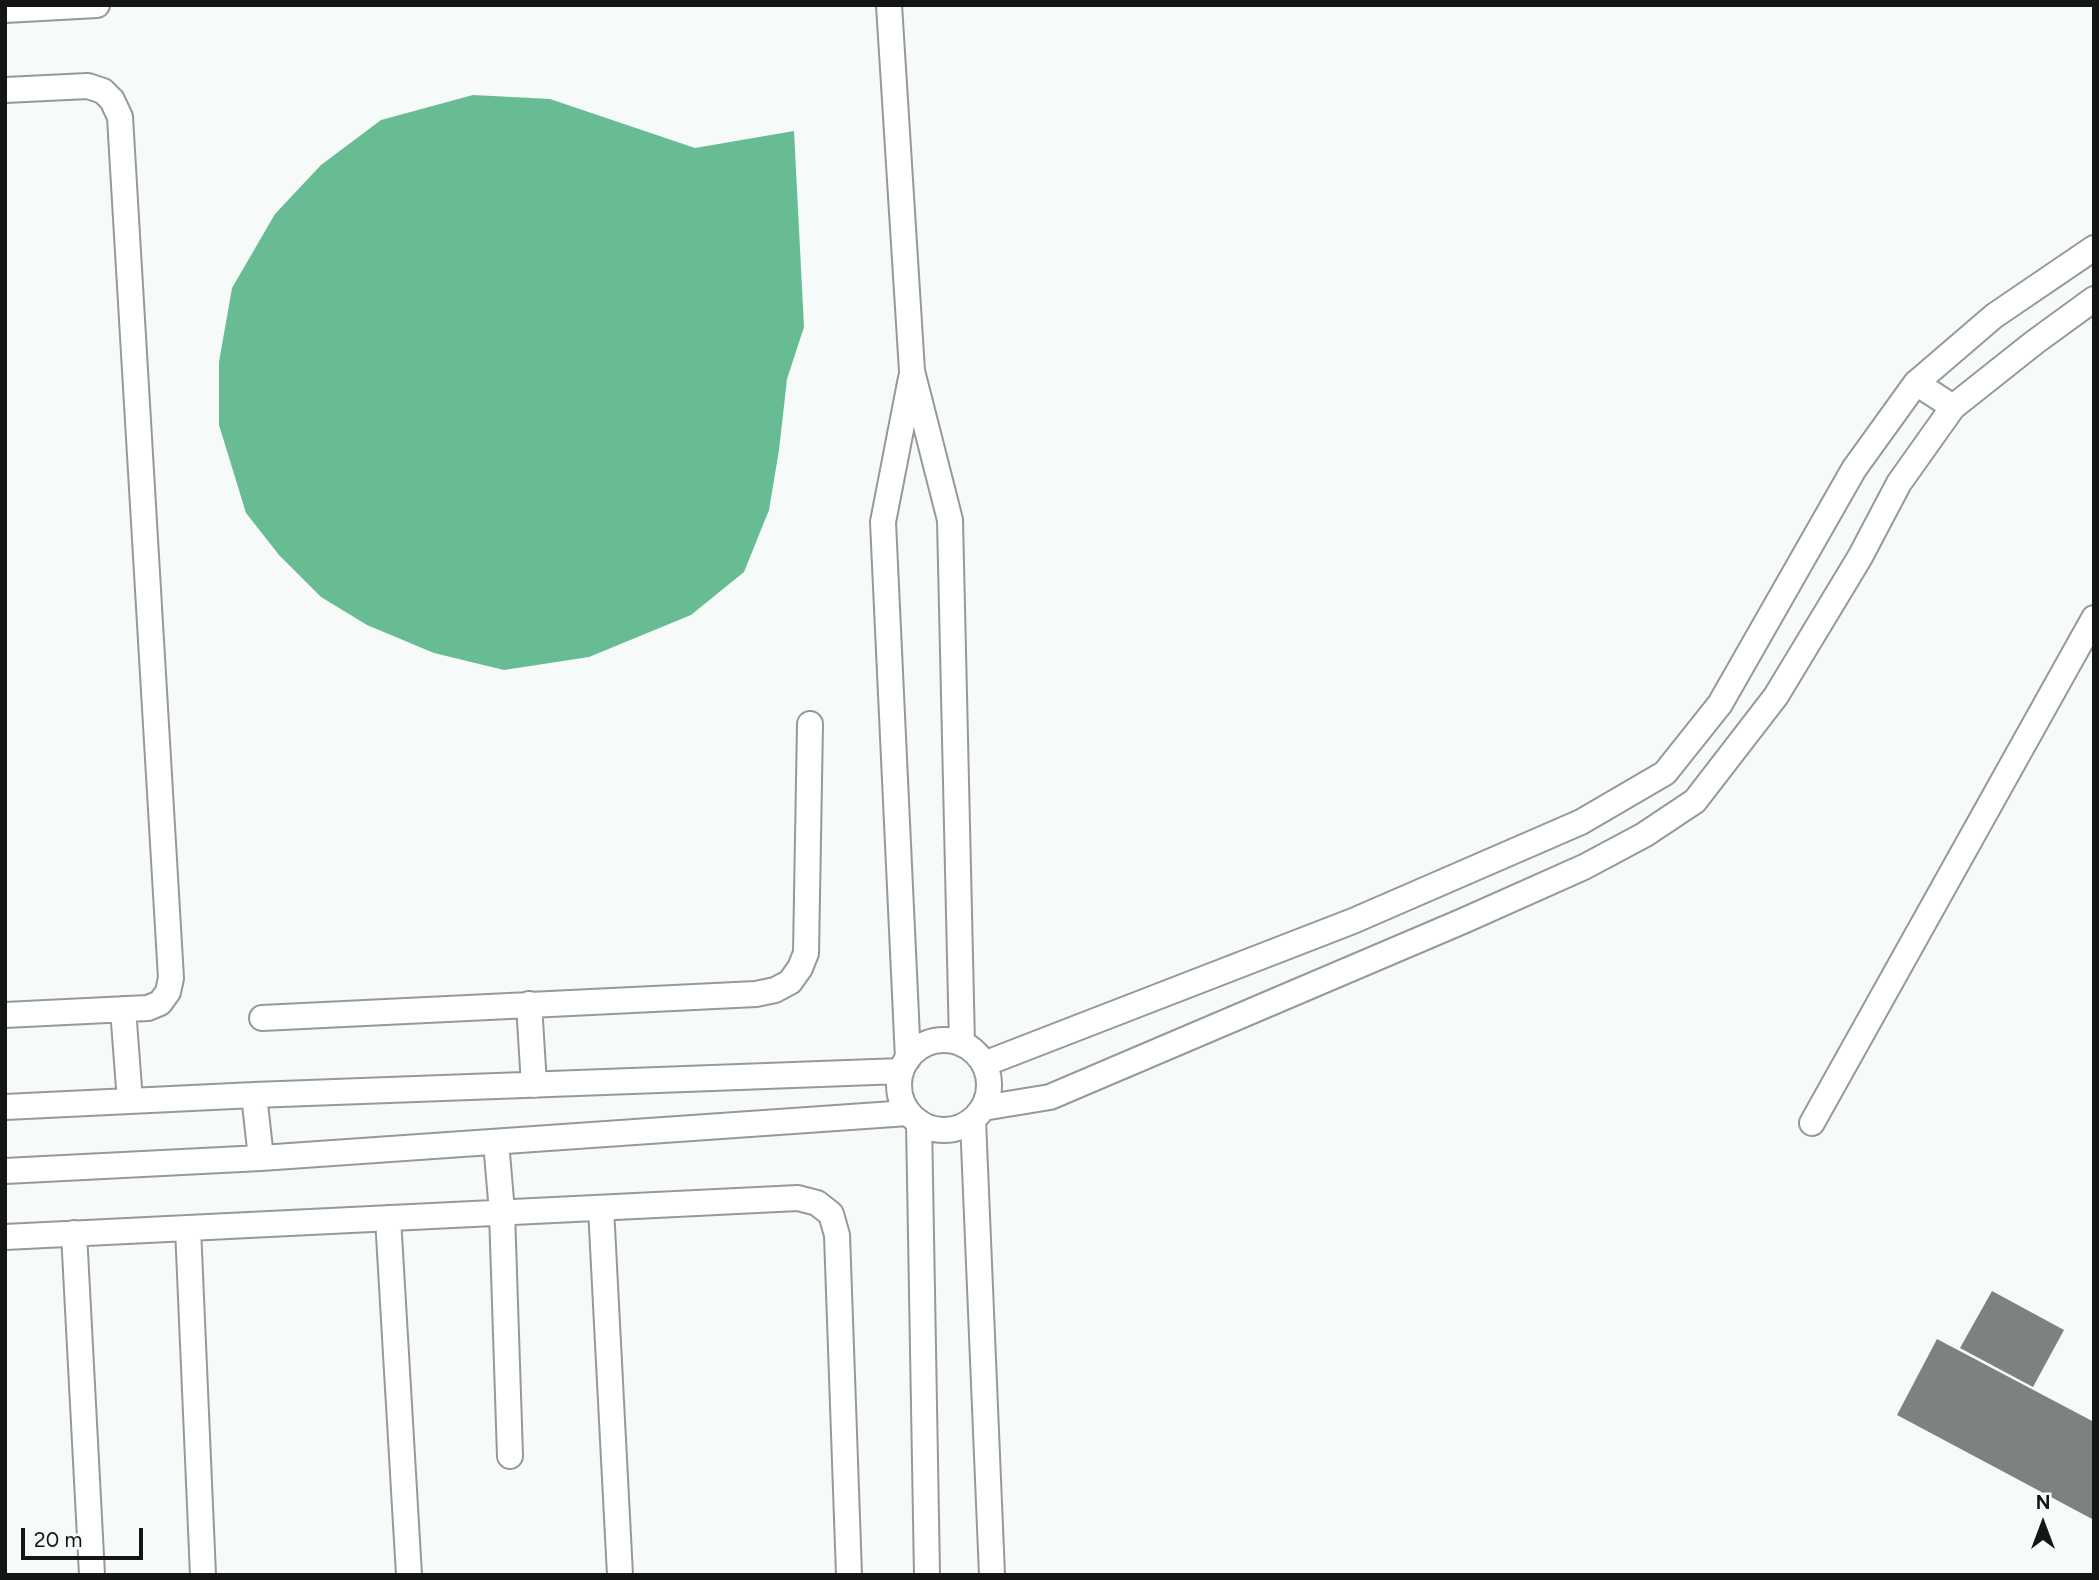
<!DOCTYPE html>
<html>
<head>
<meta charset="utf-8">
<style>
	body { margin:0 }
	#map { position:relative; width:2099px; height:1580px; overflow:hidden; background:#f6faf8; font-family:Figtree,sans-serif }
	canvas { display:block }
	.frame { position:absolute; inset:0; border:7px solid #141615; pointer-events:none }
	.north { position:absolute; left:2008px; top:1489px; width:70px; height:70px; -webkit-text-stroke:5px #f6faf8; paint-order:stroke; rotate:0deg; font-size:19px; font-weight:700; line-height:28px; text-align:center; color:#141615 }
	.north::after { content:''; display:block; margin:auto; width:24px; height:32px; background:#141615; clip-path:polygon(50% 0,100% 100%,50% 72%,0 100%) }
	.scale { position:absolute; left:21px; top:1528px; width:122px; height:32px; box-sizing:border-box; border:4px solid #141615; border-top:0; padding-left:9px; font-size:21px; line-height:24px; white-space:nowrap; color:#141615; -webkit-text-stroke:5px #f6faf8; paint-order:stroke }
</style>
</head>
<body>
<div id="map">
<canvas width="2099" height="1580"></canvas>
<div class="frame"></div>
<div class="north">N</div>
<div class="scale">20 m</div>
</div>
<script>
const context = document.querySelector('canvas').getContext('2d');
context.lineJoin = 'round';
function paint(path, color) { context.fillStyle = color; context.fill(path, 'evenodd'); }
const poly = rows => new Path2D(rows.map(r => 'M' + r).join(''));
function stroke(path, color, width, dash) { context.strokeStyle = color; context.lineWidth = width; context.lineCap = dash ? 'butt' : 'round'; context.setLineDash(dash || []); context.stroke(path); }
const water = poly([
	[473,95,550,99,695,148,794,131,804,327,787,379,779,450,769,510,744,572,691,615,589,657,504,670,434,653,367,625,321,597,279,555,246,513,219,425,219,362,232,288,275,214,321,165,381,120]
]);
const building = poly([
	[1992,1291,2064,1330,2033,1387,1960,1348],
	[1937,1339,2094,1422,2094,1520,1897,1415]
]);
const service = poly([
	[889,5,912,371,950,520,962,1044],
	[5,10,97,5],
	[5,90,88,86,103,91,112,100,120,117,171,978,168,992,160,1003,148,1008,5,1015],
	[1916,383,1953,407],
	[529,1004,534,1085],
	[123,1009,130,1101],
	[262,1018,756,994,775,990,790,982,800,968,806,953,810,724],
	'899 1085a45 45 0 1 1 90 0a45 45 0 1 1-90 0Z',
	[908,1059,883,522,911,378],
	[984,1064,1353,921,1581,822,1665,773,1720,704,1854,469,1916,383,1994,316,2094,248],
	[254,1095,261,1158],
	[5,1107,254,1095,901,1071],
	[983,1108,1050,1097,1463,921,1584,867,1644,835,1695,801,1776,696,1860,557,1899,483,1953,407,2035,342,2094,299],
	[973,1120,992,1575],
	[919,1122,927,1575],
	[1812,1123,2094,618],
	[496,1142,502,1212,510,1456],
	[5,1171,261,1158,908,1113],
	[601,1208,620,1575],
	[388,1218,409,1575],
	[188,1228,203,1575],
	[74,1233,92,1575],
	[5,1237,798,1198,817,1203,831,1214,837,1235,849,1575]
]);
paint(water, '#68bc93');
paint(building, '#7d817f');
stroke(service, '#969a97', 28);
stroke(service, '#fff', 24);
</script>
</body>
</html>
